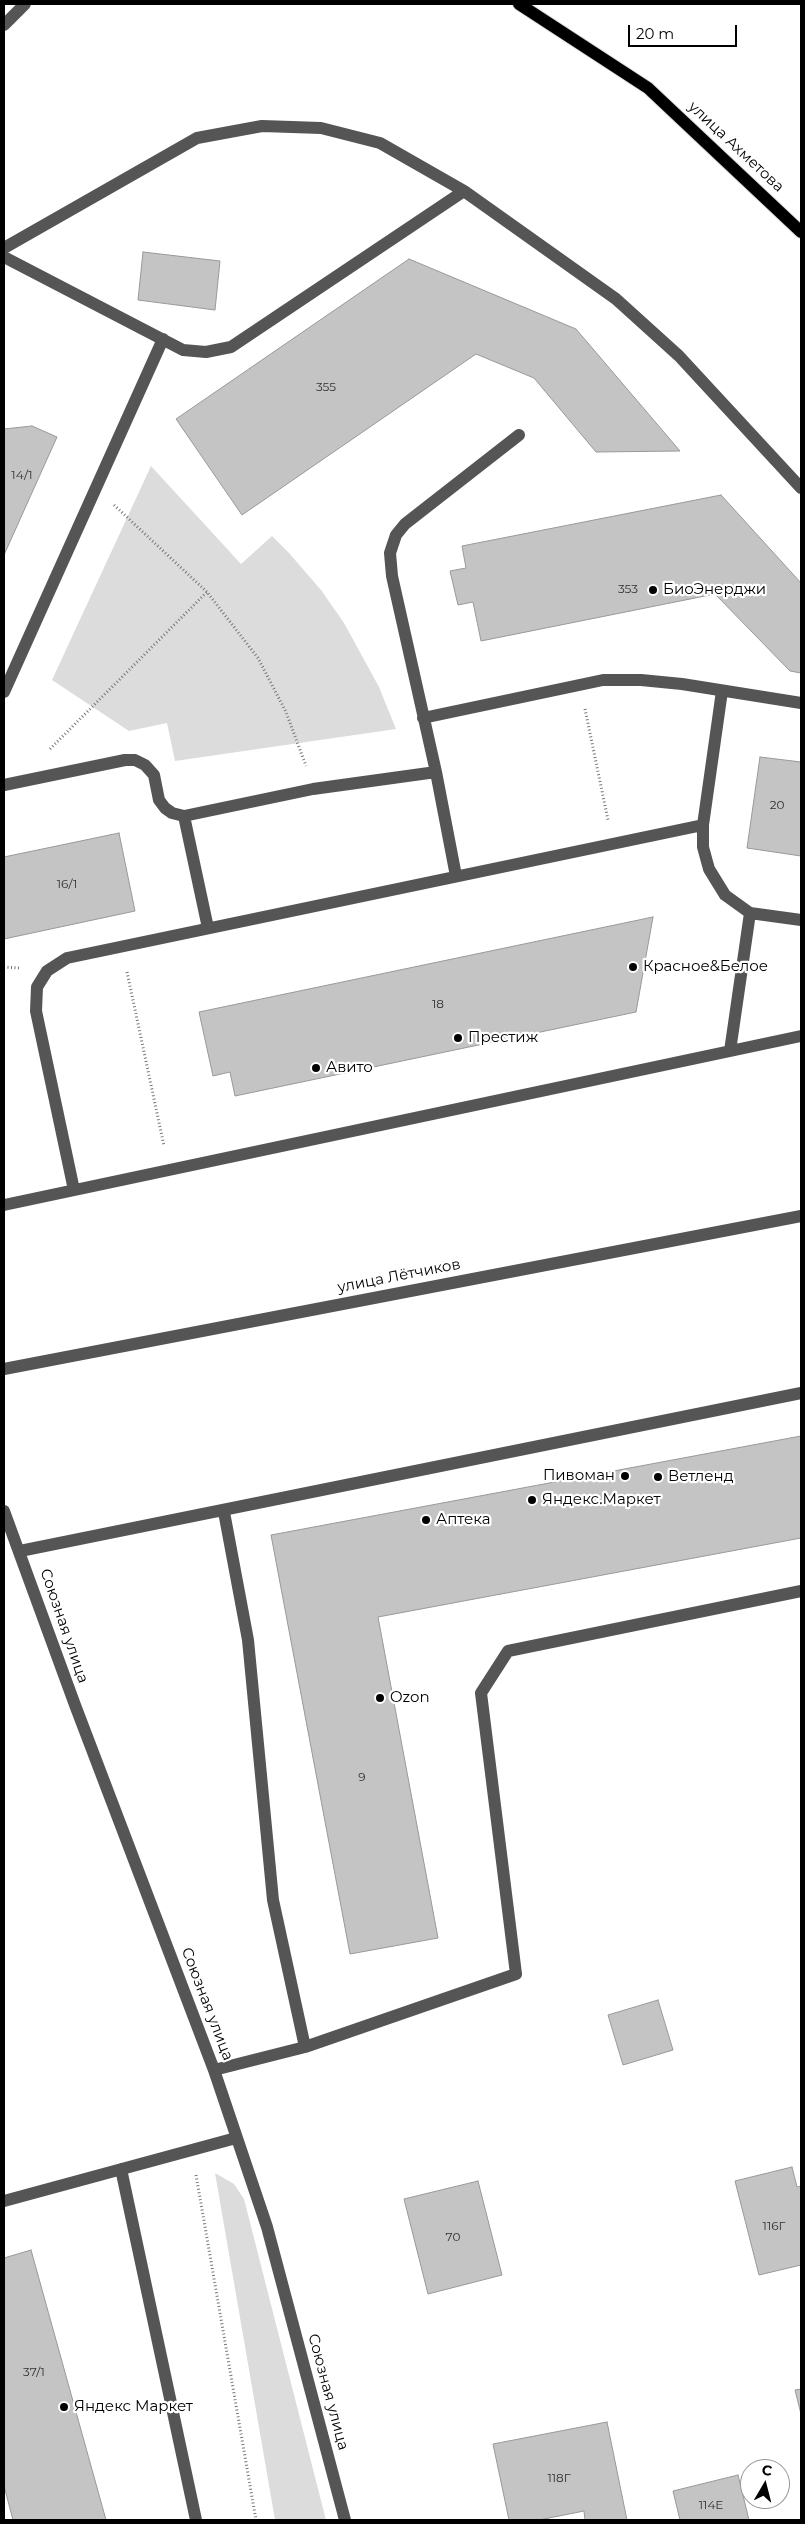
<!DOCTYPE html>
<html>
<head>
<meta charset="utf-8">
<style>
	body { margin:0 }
	#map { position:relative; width:805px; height:2524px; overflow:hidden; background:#fff; font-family:Montserrat,sans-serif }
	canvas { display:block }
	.frame { position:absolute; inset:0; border:5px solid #000; pointer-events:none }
	.north { position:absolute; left:740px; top:2459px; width:50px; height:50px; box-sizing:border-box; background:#fff; border:1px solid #999; border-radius:50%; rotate:8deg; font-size:14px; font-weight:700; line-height:20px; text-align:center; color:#000 }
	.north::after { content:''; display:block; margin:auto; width:18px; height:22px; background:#000; clip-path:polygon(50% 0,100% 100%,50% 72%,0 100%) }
	.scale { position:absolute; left:628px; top:25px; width:109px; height:22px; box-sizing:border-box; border:2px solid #000; border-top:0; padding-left:6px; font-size:15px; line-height:18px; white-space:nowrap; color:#000; -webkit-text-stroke:4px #fff; paint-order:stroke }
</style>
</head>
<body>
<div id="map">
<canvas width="805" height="2524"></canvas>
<div class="frame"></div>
<div class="north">С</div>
<div class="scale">20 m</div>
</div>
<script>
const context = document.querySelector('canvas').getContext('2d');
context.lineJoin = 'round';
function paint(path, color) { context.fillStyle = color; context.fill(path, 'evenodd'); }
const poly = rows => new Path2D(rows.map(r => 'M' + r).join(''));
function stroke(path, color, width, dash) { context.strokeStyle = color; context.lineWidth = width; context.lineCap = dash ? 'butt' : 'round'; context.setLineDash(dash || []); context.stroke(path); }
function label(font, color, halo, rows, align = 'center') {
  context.font = font + ' Montserrat,sans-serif'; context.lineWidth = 4.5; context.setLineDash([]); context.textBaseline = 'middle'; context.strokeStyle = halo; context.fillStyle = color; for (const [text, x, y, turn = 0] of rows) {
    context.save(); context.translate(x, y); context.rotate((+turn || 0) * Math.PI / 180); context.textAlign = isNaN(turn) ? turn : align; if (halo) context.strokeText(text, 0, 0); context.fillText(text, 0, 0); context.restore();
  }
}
const green = poly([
	[151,466,241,564,272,536,289,553,321,590,344,623,379,687,396,729,175,761,167,723,129,731,52,680],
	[215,2173,234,2184,244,2199,326,2520,275,2520]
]);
const building = poly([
	[143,252,220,261,215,310,138,300,143,252],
	[409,259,576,329,680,451,596,452,534,378,476,354,242,515,176,419,409,259],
	[32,426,57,437,4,555,4,429,32,426],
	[721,495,801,583,801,673,790,671,715,594,481,641,473,602,458,605,450,571,466,568,462,546,721,495],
	[760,757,801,762,801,856,747,848,760,757],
	[119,833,135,911,4,939,4,857,119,833],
	[653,917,636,1012,235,1096,230,1072,213,1076,199,1012,653,917],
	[801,1436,801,1538,378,1617,438,1938,350,1954,271,1535,801,1436],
	[658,2000,673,2050,623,2065,608,2015,658,2000],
	[792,2167,797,2187,801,2186,801,2265,759,2275,735,2181,792,2167],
	[478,2181,502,2275,428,2294,404,2199,478,2181],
	[31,2250,106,2520,13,2520,4,2486,4,2258,31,2250],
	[801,2389,801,2414,795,2390,801,2389],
	[607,2422,627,2520,585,2520,584,2511,539,2520,509,2520,493,2444,607,2422],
	[738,2475,749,2520,680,2520,673,2491,738,2475]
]);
const path = poly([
	[114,505,207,592],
	[585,709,608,820],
	[50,749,207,592,258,658,286,712,306,766],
	[4,967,20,968],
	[127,972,164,1146],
	[196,2175,256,2520]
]);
const minor = poly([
	[4,25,25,4],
	[4,248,197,138,262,126,321,128,380,143,464,191,616,299,679,356,801,488],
	[4,257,183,350,206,352,231,347,464,191],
	[722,691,703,825,703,847,709,869,725,895,750,913,801,920],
	[4,692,163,339],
	[423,718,603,680,641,680,682,684,801,703],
	[4,785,125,760,135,760,145,765,154,775,159,800,165,808,172,813,184,816],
	[456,876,436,772,392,576,390,553,396,535,405,524,519,435],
	[208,928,184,816,313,789,436,772],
	[730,1051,750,913],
	[74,1190,36,1011,37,987,47,971,67,958,703,825],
	[4,1205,801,1036],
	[4,1369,801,1216],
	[4,1511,75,1705,214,2070,267,2227,345,2520],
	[224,1512,248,1640,273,1900,305,2047],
	[20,1551,801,1393],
	[214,2070,305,2047,516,1974,481,1693,508,1651,801,1591],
	[121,2169,196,2520],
	[4,2201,236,2138]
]);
const major = poly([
	[519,4,648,88,801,232]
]);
const markers = [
	[653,590,5,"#000"],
	[633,967,5,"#000"],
	[458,1038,5,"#000"],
	[316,1068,5,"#000"],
	[625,1476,5,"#000"],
	[658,1477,5,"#000"],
	[532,1500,5,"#000"],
	[426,1520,5,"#000"],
	[380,1698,5,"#000"],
	[64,2407,5,"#000"]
];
const numberNames = [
	["355",326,387],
	["14/1",22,475],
	["353",628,589],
	["20",777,805],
	["16/1",67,884],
	["18",438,1004],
	["9",362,1777],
	["116Г",774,2226],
	["70",453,2237],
	["37/1",34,2372],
	["118Г",559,2478],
	["114Е",711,2505]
];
const streetNames = [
	["улица Ахметова",736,147,43],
	["улица Лётчиков",399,1276,-11],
	["Союзная улица",64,1626,71],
	["Союзная улица",207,2004,69],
	["Союзная улица",328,2392,75]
];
const poiNames = [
	["БиоЭнерджи",663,590],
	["Красное&Белое",643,967],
	["Престиж",468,1038],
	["Авито",326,1068],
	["Пивоман",615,1476,"right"],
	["Ветленд",668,1477],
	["Яндекс.Маркет",542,1500],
	["Аптека",436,1520],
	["Ozon",390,1698],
	["Яндекс Маркет",74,2407]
];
paint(green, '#dcdcdc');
paint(building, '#c4c4c4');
stroke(building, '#999', 1);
stroke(major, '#dbdbdb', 14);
stroke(path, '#777', 3, [1, 2.5]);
stroke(minor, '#555', 12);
stroke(major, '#000', 12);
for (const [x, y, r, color] of markers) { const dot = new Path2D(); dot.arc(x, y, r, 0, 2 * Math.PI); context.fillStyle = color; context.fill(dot); stroke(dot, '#fff', 2); }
label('12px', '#313131', null, numberNames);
label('15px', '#000', '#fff', streetNames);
label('15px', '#000', '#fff', poiNames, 'left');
</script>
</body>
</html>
